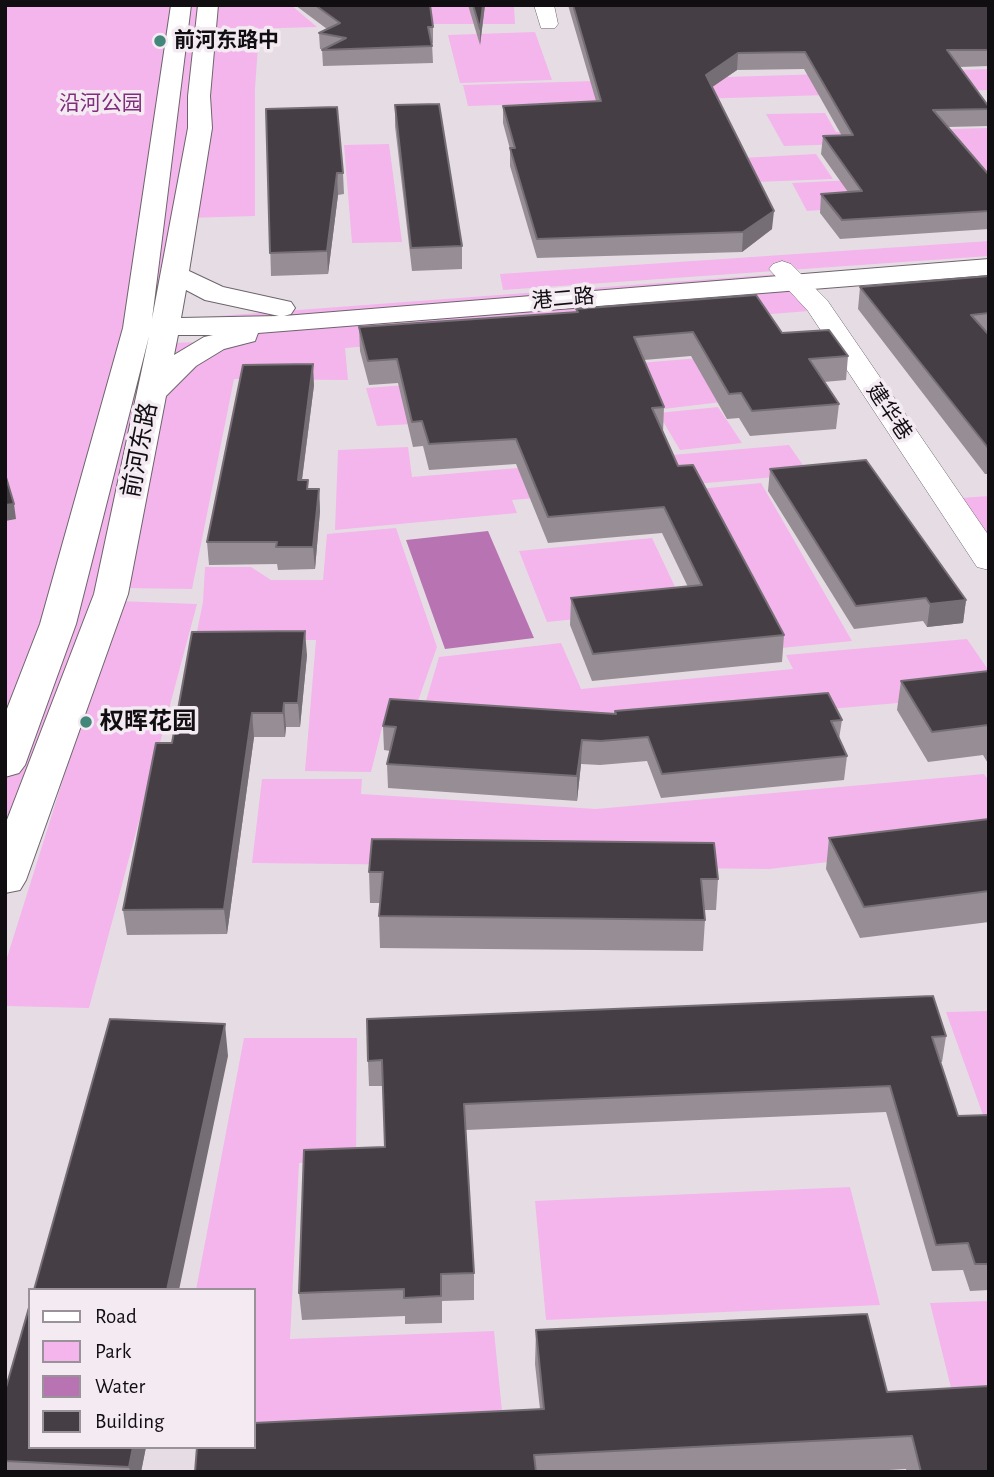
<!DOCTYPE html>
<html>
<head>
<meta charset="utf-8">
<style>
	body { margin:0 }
	#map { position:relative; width:994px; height:1477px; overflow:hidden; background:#e6dde4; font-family:"Alegreya Sans",sans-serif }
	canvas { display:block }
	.frame { position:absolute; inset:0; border:7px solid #110e11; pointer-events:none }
	.legend { position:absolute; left:28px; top:1288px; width:228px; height:161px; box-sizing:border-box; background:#f3eaf2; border:2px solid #999298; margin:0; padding:9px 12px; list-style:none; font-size:21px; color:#110e11 }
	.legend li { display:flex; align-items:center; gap:14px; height:35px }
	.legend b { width:35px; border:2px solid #999298 }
</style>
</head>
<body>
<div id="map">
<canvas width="994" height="1477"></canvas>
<div class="frame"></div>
<ul class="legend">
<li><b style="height:9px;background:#fff"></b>Road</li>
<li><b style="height:19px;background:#f3b5ec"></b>Park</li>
<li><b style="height:19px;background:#b873b2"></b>Water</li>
<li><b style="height:19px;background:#453e44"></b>Building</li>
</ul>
</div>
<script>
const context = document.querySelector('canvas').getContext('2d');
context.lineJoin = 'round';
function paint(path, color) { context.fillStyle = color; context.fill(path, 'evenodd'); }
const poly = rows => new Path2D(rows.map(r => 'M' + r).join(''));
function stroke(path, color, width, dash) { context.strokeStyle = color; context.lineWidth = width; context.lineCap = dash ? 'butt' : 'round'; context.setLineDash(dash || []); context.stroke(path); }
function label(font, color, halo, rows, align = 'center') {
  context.font = font + ' "Alegreya Sans","Noto Sans SC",sans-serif'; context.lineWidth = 7; context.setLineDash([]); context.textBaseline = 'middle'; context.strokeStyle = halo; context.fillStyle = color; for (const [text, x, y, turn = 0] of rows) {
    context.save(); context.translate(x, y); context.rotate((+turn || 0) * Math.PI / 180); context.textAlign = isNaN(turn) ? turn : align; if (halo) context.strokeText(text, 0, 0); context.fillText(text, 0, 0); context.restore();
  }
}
const green = poly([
	[5,5,207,5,195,128,105,593,5,892],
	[213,5,291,5,317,27,210,30],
	[514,6,515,24,412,24,412,7],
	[259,31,255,89,255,216,187,218,209,32],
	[535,32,552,80,460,83,448,35],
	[989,69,989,90,468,106,463,85],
	[825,113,836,132,989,128,989,198,807,211,792,183,977,174,881,143,784,146,766,114],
	[389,144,402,242,352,243,344,145],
	[816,154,833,179,756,182,742,158],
	[989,241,989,256,503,290,500,274],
	[779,274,809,311,345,348,348,380,234,379,192,589,123,588,169,343,203,342,205,317],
	[735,355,763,397,655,410,377,426,366,388,552,374,592,367],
	[718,407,742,443,680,450,658,413],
	[789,445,809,474,512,500,517,513,335,530,338,450,408,447,412,477],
	[761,483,852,641,781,648,698,489],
	[989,496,989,541,960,498],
	[396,528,437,647,411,721,384,720,371,772,305,771,316,640,264,640,193,651,203,602,205,567,251,567,271,580,323,580,327,534],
	[652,538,685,608,547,622,519,551],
	[119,601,197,604,89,1008,5,1006,5,964],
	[967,639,989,671,989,695,590,730,421,718,439,657,561,643,581,689,793,669,786,655],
	[984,774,989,781,989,843,769,869,252,863,262,779,362,779,361,794,596,809],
	[989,1011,989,1129,988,1129,946,1012],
	[244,1038,357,1038,356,1160,299,1163,290,1339,494,1331,504,1431,254,1441,254,1290,196,1290],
	[850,1187,880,1305,546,1320,535,1201],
	[989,1301,989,1398,954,1400,930,1303]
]);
const water = poly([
	[488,531,534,638,445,649,406,540]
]);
const street = poly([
	[534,5,554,5,558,24,555,28,541,28,534,5],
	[782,261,791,264,827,300,989,536,989,570,977,567,808,311,769,269,773,264,782,261]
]);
const secondary = poly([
	[171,5,191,5,152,319,188,128,188,96,198,5,218,5,210,96,212,128,189,271,223,287,291,302,295,308,291,314,284,316,989,259,989,275,258,333,255,341,224,349,196,366,166,396,128,594,26,880,20,890,5,893,5,825,94,594,149,336,76,624,25,765,19,773,5,777,5,714,40,624,123,328,171,5],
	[186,290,205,300,279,316,181,318,186,290],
	[178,335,213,335,204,337,174,355,178,335]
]);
const wall = poly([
	[295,5,430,5,433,27,433,43,432,43,433,63,323,66,322,49,320,49,319,33,327,29],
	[468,5,485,5,480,45],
	[568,5,989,5,989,66,959,67,989,107,988,126,948,127,989,175,989,229,840,239,820,213,821,194,848,192,821,154,823,136,842,136,804,69,737,70,712,87,772,229,742,252,537,258,510,166,510,149,503,123,503,106,596,101],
	[395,105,462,246,462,269,412,271,395,126],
	[266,109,343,173,344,194,338,195,328,274,271,276],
	[989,276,989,474,985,474,858,309,860,287],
	[576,309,782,333,848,356,846,380,824,382,839,404,836,429,750,436,739,418,727,419,691,356,644,360,664,407,663,432,678,466,784,635,782,662,592,681,570,625,571,598,688,587,662,533,548,543,516,464,429,470,423,446,413,447,398,383,369,385,360,351,359,327,576,312],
	[314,385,302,480,308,489,319,489,320,511,315,569,278,570,277,564,209,565,207,542],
	[770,469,966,600,963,623,927,627,923,621,854,629,768,491],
	[307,655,300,727,286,727,285,737,254,737,227,934,127,935,123,910,172,743],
	[989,671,989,765,983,755,928,762,897,710,901,681],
	[615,711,842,720,839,739,847,756,844,780,661,798,647,761,600,765,581,764,577,801,388,788,387,764,390,751,384,750,383,726,614,713],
	[989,819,989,922,860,938,826,869,829,838],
	[369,872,718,879,716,910,704,910,705,920,703,951,380,948,379,916,380,903,370,903],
	[946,1036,942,1062,940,1062,958,1116,989,1115,989,1290,970,1291,963,1270,932,1271,886,1112,466,1130,474,1273,474,1300,442,1301,442,1323,405,1324,405,1316,302,1320,299,1293,385,1147,383,1086,369,1086,368,1061],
	[536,1330,887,1392,989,1472,907,1472,906,1469,854,1472,195,1472,540,1409,535,1364],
	[5,1391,30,1447,146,1447,141,1472,5,1472]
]);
const shadedWall = poly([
	[483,5,485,5,480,45,480,29],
	[738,53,737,70,705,92,706,75],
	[337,173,338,195,328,274,327,251],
	[774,211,772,229,742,252,743,232],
	[313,364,314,385,299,502,298,480],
	[319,489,320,511,315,569,313,547],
	[14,504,16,519,5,521,5,505],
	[966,600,963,623,927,627,930,604],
	[305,631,307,655,300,727,298,703],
	[284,703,286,727,285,737,283,713],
	[252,713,254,737,227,934,224,909],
	[582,740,581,764,577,801,577,776],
	[225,1024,228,1056,179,1290,167,1290],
	[133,1447,146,1447,141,1472,130,1472,129,1467]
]);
const building = poly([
	[315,5,430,5,433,27,428,27,432,46,322,50,346,38,319,33,340,23,315,5],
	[473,5,483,5,480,29,473,5],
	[573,5,989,5,989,50,947,50,989,107,989,109,933,110,989,175,989,211,842,220,821,194,862,191,823,136,853,135,805,52,738,53,706,75,774,211,743,232,537,239,510,148,515,148,503,106,601,101,573,5],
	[439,104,462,246,411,248,395,105,439,104],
	[337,107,343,173,337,173,327,251,270,253,266,109,337,107],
	[989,276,989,313,971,315,989,335,989,449,860,287,989,276],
	[756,295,782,333,829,330,848,356,809,359,839,404,752,411,741,393,729,394,693,332,634,337,664,407,652,408,678,466,693,465,784,635,593,654,571,598,702,585,664,507,548,517,516,439,429,444,422,421,412,422,397,359,368,361,359,327,578,312,576,309,756,295],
	[313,364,298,480,308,480,307,489,319,489,313,547,276,547,277,542,207,542,243,365,313,364],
	[866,460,966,600,930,604,926,598,856,606,770,469,866,460],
	[5,474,14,504,5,505,5,474],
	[305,631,298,703,284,703,283,713,252,713,224,909,123,910,156,743,172,743,192,632,305,631],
	[989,671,989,727,988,725,932,732,901,681,989,671],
	[828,693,842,720,831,721,847,756,662,774,648,737,601,741,582,740,577,776,387,764,396,727,383,726,390,699,616,714,615,711,828,693],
	[989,819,989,891,864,907,829,838,989,819],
	[372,839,714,843,718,879,701,879,705,920,379,916,383,872,369,872,372,839],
	[933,996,946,1036,932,1037,958,1116,989,1115,989,1264,975,1264,968,1243,936,1245,890,1086,464,1104,474,1273,441,1274,441,1296,404,1298,404,1289,299,1293,304,1150,385,1147,382,1060,368,1061,367,1019,933,996],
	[110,1019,225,1024,167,1290,34,1290,110,1019],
	[30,1304,30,1447,133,1447,129,1467,5,1461,5,1391,30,1304],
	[867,1314,887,1392,989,1386,989,1472,921,1472,912,1436,534,1455,536,1472,195,1472,197,1447,254,1447,254,1423,544,1409,536,1330,867,1314]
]);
const markers = [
	[160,41,7,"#43877a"],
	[86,722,7,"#43877a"]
];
const farPoinames = [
	["前河东路中",174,41]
];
const farParknames = [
	["沿河公园",101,104]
];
const farStreetnames = [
	["港二路",563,299,-5],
	["建华巷",889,412,56]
];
const streetNames = [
	["前河东路",140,450,-79]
];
const poiNames = [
	["权晖花园",100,722]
];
paint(green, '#f3b5ec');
paint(water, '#b873b2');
stroke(street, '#6d656c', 1);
stroke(secondary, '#6d656c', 2);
paint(street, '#fff');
paint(secondary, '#fff');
paint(wall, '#968e94');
paint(shadedWall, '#756e74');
paint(building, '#453e44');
stroke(building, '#756e74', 2);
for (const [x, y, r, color] of markers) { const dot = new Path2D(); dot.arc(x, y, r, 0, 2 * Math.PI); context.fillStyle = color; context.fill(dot); stroke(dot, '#f3eaf2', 2.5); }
label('bold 21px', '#110e11', '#f3eaf2', farPoinames, 'left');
label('21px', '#802d7b', '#f3eaf2', farParknames);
label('21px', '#110e11', '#f3eaf2', farStreetnames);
label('24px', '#110e11', '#f3eaf2', streetNames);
label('bold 24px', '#110e11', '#f3eaf2', poiNames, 'left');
</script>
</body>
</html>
